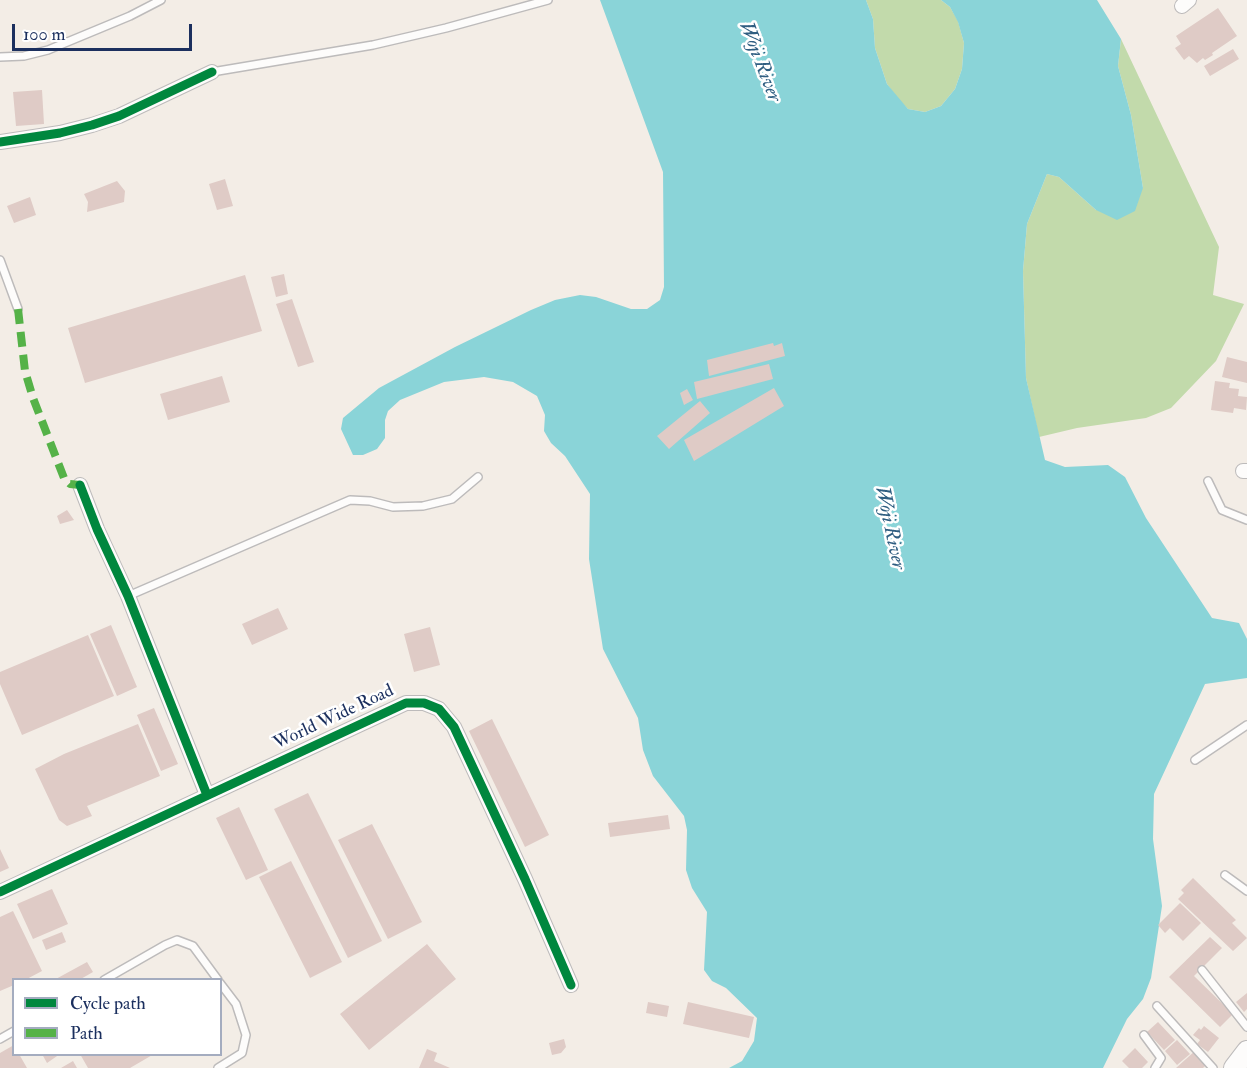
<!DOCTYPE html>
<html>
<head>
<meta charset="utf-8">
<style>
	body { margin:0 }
	#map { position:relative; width:1247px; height:1068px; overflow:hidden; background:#f3ede6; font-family:"IM FELL Double Pica",serif }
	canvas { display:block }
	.legend { position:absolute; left:12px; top:978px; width:210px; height:78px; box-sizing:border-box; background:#fff; border:2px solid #a4acbf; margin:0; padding:8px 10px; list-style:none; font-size:18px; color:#1b2f5e }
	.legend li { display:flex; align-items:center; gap:12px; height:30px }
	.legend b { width:30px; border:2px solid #a4acbf }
	.scale { position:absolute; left:12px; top:24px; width:180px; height:27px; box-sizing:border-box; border:3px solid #1b2f5e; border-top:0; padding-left:8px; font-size:18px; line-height:21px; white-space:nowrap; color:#1b2f5e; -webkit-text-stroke:4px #fff; paint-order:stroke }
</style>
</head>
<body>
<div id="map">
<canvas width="1247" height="1068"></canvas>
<ul class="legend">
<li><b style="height:8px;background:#00873e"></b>Cycle path</li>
<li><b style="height:8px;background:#55b248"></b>Path</li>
</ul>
<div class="scale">100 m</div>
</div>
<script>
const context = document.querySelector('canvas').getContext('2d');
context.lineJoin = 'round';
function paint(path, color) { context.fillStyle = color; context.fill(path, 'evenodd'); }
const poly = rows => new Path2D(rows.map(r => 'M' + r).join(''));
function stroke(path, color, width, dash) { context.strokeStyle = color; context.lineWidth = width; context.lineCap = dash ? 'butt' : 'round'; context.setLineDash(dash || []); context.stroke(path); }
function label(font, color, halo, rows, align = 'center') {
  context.font = font + ' "IM FELL Double Pica",serif'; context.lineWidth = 5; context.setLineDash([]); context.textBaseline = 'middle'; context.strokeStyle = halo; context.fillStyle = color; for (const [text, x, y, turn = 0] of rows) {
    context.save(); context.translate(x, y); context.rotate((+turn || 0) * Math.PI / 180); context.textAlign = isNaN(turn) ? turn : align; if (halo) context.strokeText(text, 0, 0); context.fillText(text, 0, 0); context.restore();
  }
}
const green = poly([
	[866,0,941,0,950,7,958,21,964,43,962,69,955,89,941,106,925,112,908,109,897,98,887,84,875,48,873,19],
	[1121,39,1219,247,1213,295,1244,304,1216,361,1171,408,1146,418,1077,428,1039,437,1026,378,1023,271,1027,224,1047,174,1059,177,1096,210,1143,188,1131,115,1118,66]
]);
const water = poly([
	[600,0,866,0,873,19,875,48,887,84,908,109,925,112,941,106,955,89,962,69,964,43,958,22,950,7,941,0,1097,0,1121,39,1118,66,1131,115,1143,188,1135,211,1117,220,1096,210,1059,177,1047,174,1027,224,1023,271,1026,378,1045,460,1065,467,1108,465,1125,477,1146,518,1212,618,1239,623,1247,639,1247,678,1205,684,1154,794,1153,839,1162,906,1151,978,1143,999,1127,1019,1103,1068,729,1068,742,1061,754,1041,757,1018,726,988,712,981,704,970,707,912,692,888,686,870,687,830,684,816,653,776,643,750,638,718,603,649,589,559,590,494,565,456,551,443,544,431,545,415,537,396,513,382,484,377,444,382,400,400,388,411,385,420,385,438,377,449,363,455,353,455,341,429,343,418,379,388,455,347,531,310,555,300,580,295,596,297,631,309,647,309,660,300,664,287,663,172]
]);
const building = poly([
	[1218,8,1237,36,1212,53,1213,55,1205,60,1203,58,1197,63,1189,56,1184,60,1175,48,1181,44,1176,36],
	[1233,49,1239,59,1210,76,1204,66],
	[42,90,44,124,16,126,13,92],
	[225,179,233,206,217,210,209,184],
	[117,181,125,191,124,202,87,212,88,202,84,194],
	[30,197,36,215,14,223,7,206],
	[284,274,288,294,276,297,271,277],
	[245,275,262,331,85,383,68,328],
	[292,299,314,362,298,367,276,304],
	[773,343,774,346,782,343,785,356,709,376,707,360],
	[1227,357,1247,362,1247,383,1222,377],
	[769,364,773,379,697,399,694,382],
	[222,376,230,402,168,420,160,394],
	[1215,381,1230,383,1229,388,1239,389,1238,396,1247,397,1246,410,1234,408,1233,413,1211,410],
	[774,388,784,406,694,461,684,440],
	[687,389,693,400,684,405,680,393],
	[700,401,710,413,669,449,657,436],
	[67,510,74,520,60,524,57,516],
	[278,608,288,629,252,645,242,624],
	[111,625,137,687,117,696,90,634],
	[430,627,440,665,414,672,404,634],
	[88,635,114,696,22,735,0,684,0,672],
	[154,708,178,764,161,771,137,715],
	[492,719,549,835,525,847,469,731],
	[138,724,160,776,87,806,92,816,67,826,59,820,35,769,64,754],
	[308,793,382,941,348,958,274,809],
	[239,807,268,870,246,880,216,818],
	[668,815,670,829,610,837,608,823],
	[372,824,422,922,388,939,338,840],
	[0,849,9,868,0,872],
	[291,861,342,962,310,978,259,877],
	[1193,878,1236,920,1232,923,1247,938,1233,951,1178,899,1184,893,1181,890],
	[52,889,68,924,33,939,17,904],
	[1180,903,1201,923,1183,941,1170,928,1165,933,1158,925],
	[13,911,42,971,25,980,14,980,14,985,0,991,0,917],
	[62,932,66,942,46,950,42,940],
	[1210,937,1222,948,1194,976,1233,1014,1220,1027,1169,977],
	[427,944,456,979,369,1050,340,1014],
	[87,962,93,972,79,980,54,980],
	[1247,993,1247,1009,1244,1012,1236,1002],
	[648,1002,669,1006,667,1017,646,1013],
	[688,1002,754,1017,749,1038,683,1024],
	[1158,1022,1175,1040,1164,1050,1147,1032],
	[1204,1026,1219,1038,1208,1052,1197,1044,1200,1040,1193,1035,1199,1028,1201,1030],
	[564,1039,566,1047,561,1053,552,1055,549,1043],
	[1177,1040,1190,1054,1177,1065,1165,1051],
	[14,1045,14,1054,19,1054,27,1068,0,1068,0,1053],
	[1135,1048,1148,1062,1142,1068,1129,1068,1122,1061],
	[427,1049,437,1053,434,1061,450,1068,419,1068],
	[1196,1050,1208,1063,1203,1068,1176,1068],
	[42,1054,60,1054,47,1063],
	[80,1054,154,1054,130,1068,88,1068],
	[73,1061,77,1068,61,1068]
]);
const service = poly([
	[0,57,24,56,48,50,130,16,161,0],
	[212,72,373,45,446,28,548,0],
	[0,260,18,309],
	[1208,481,1222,510,1247,520],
	[128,596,350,500,370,501,393,507,423,506,452,499,478,477],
	[1195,760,1247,725],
	[1225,875,1247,891],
	[1202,970,1247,1027],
	[104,980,165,945,177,940,193,946,218,980],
	[1157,1006,1213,1068],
	[1144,1035,1161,1058,1155,1068],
	[0,1039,14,1031],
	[218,1068,242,1053,246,1035,236,1004,220,983]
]);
const minor = poly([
	[1182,6,1189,0],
	[0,142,60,133,92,125,119,116,212,72],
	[1243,471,1247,471],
	[80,485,97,529,128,596,207,795],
	[0,892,406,703,424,703,439,709,454,727,525,879,571,985]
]);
const secondary = poly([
	[1234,1068,1247,1051]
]);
const quiet = poly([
	[18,309,25,371,33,398,64,478,70,484,80,485]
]);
const cycleway = poly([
	[0,142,60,133,92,125,119,116,212,72],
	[80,485,97,529,128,596,207,795],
	[0,892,406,703,424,703,439,709,454,727,525,879,571,985]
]);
const streetNames = [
	["World Wide Road",334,718,-25]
];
const waterNames = [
	["Woji River",759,62,69],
	["Woji River",889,528,78]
];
paint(green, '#c2daab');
paint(water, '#8ad4d8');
paint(building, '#dfcbc6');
stroke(service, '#bdbbbb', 10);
stroke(minor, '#bdbbbb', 16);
stroke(secondary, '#bdbbbb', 22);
stroke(service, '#fdfcfb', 7);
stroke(minor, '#fdfcfb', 14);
stroke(secondary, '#fdfcfb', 20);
stroke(quiet, '#55b248', 8, [15, 8]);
stroke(cycleway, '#00873e', 9);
label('18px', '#1b2f5e', '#fff', streetNames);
label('italic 20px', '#2f5e81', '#fff', waterNames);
</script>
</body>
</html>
